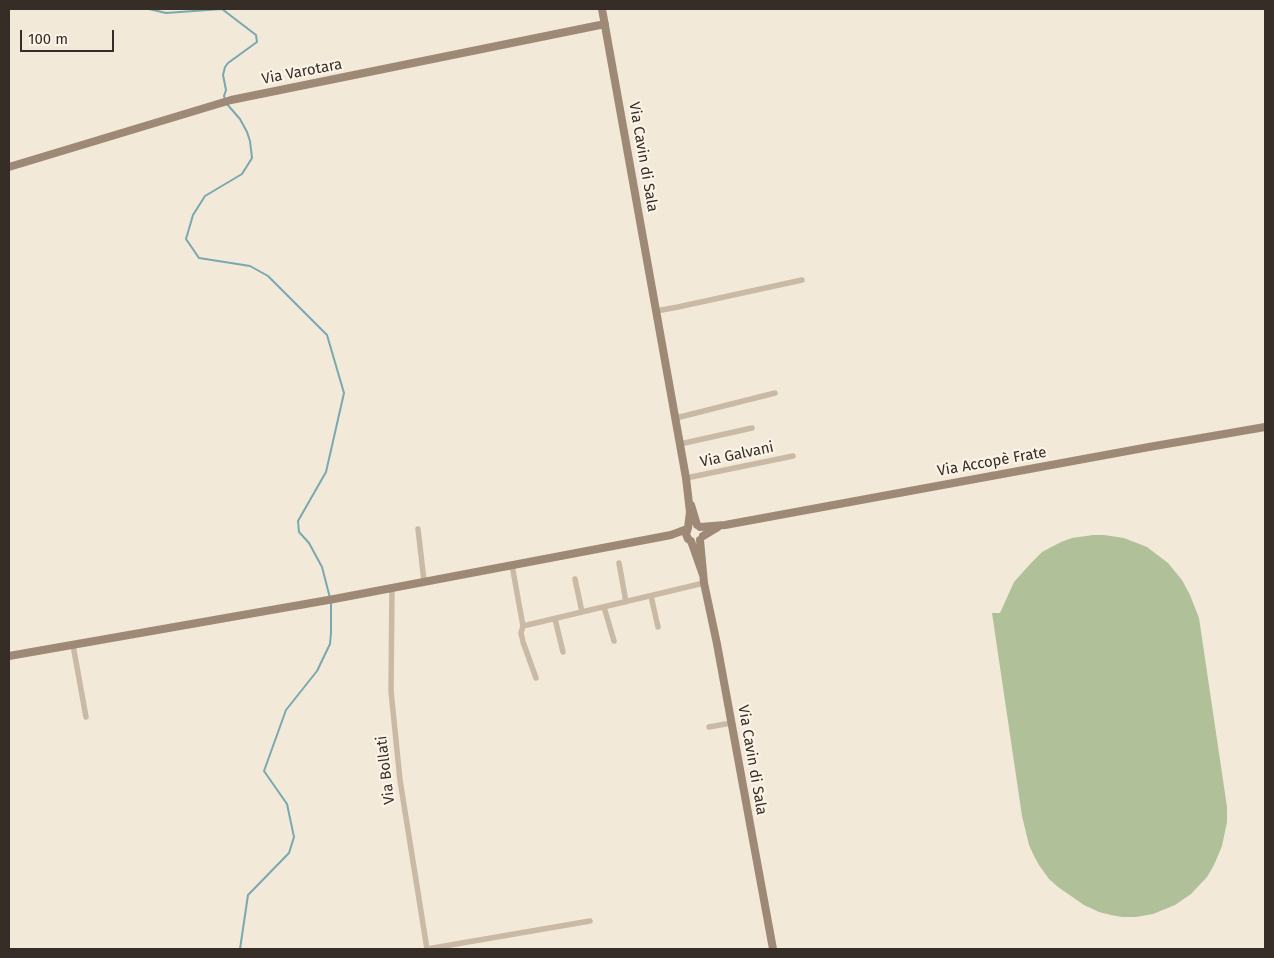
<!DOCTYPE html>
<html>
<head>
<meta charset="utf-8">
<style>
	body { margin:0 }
	#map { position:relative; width:1274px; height:958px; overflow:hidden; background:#f2e9d9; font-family:"Fira Sans",sans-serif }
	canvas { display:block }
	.frame { position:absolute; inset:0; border:10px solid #362d27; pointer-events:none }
	.scale { position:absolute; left:20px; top:30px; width:94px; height:22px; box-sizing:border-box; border:2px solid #362d27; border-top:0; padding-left:6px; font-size:15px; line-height:18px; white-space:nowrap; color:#362d27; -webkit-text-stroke:4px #faf3e6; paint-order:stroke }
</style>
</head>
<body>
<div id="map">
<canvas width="1274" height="958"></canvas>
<div class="frame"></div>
<div class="scale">100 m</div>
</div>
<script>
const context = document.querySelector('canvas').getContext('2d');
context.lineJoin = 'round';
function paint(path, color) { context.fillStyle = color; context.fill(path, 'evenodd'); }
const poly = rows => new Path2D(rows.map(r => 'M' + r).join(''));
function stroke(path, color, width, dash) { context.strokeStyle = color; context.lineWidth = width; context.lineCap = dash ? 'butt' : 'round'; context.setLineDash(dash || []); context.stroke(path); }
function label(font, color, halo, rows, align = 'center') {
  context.font = font + ' "Fira Sans",sans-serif'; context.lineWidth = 4.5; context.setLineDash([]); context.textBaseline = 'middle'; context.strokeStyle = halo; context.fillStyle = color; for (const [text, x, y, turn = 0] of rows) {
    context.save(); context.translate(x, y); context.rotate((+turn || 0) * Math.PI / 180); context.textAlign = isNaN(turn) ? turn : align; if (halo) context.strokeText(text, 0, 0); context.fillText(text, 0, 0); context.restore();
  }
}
const green = poly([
	[1093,535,1104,535,1124,538,1147,547,1168,563,1182,580,1190,595,1199,618,1227,807,1227,822,1222,846,1214,865,1207,877,1191,894,1175,905,1153,914,1136,917,1122,917,1111,915,1099,912,1084,905,1058,887,1049,879,1039,865,1034,856,1029,845,1022,816,992,613,1000,613,1014,582,1031,563,1042,552,1061,542,1072,538]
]);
const stream = poly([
	[149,9,166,13,222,9,256,35,257,42,228,63,225,67,223,75,226,90,224,96,225,99],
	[226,103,240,119,247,132,250,141,252,158,242,174,205,196,193,215,186,239,199,258,250,266,268,276,327,335,344,393,326,472,298,521,299,532,309,543,322,567,330,598],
	[240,949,248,895,289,853,294,837,287,804,264,771,286,710,317,671,330,644,331,633,331,603]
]);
const street = poly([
	[656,311,678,307,802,280],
	[676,418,775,393],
	[680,444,752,428],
	[686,478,793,456],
	[418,529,424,581],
	[619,563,626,602],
	[512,565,523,626,704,583],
	[575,579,582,612],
	[392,588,391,691,400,780,427,949],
	[651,596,658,627],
	[604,607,614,641],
	[555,619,563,652],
	[523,626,521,633,523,642,536,678],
	[73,645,86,717],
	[709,727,731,723],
	[427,949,590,921]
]);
const secondary = poly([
	[602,9,686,478,690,512,688,528,686,534,688,539,691,541,703,575],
	[9,167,231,100,605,24],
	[691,505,697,525],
	[700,527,725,525,1149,447,1265,427],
	[703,536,718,527],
	[700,540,704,583,717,644,773,949],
	[9,656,334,599,671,535,687,529]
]);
const streetNames = [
	["Via Varotara",302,72,-11],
	["Via Cavin di Sala",643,157,80],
	["Via Galvani",737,455,-12],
	["Via Accopè Frate",992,462,-10],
	["Via Cavin di Sala",752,760,80],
	["Via Bollati",386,770,-97]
];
paint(green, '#b0c199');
stroke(stream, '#78a8b0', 2);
stroke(street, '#cabaa5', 5.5);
stroke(secondary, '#9e8976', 8);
label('15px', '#362d27', '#faf3e6', streetNames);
</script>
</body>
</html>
